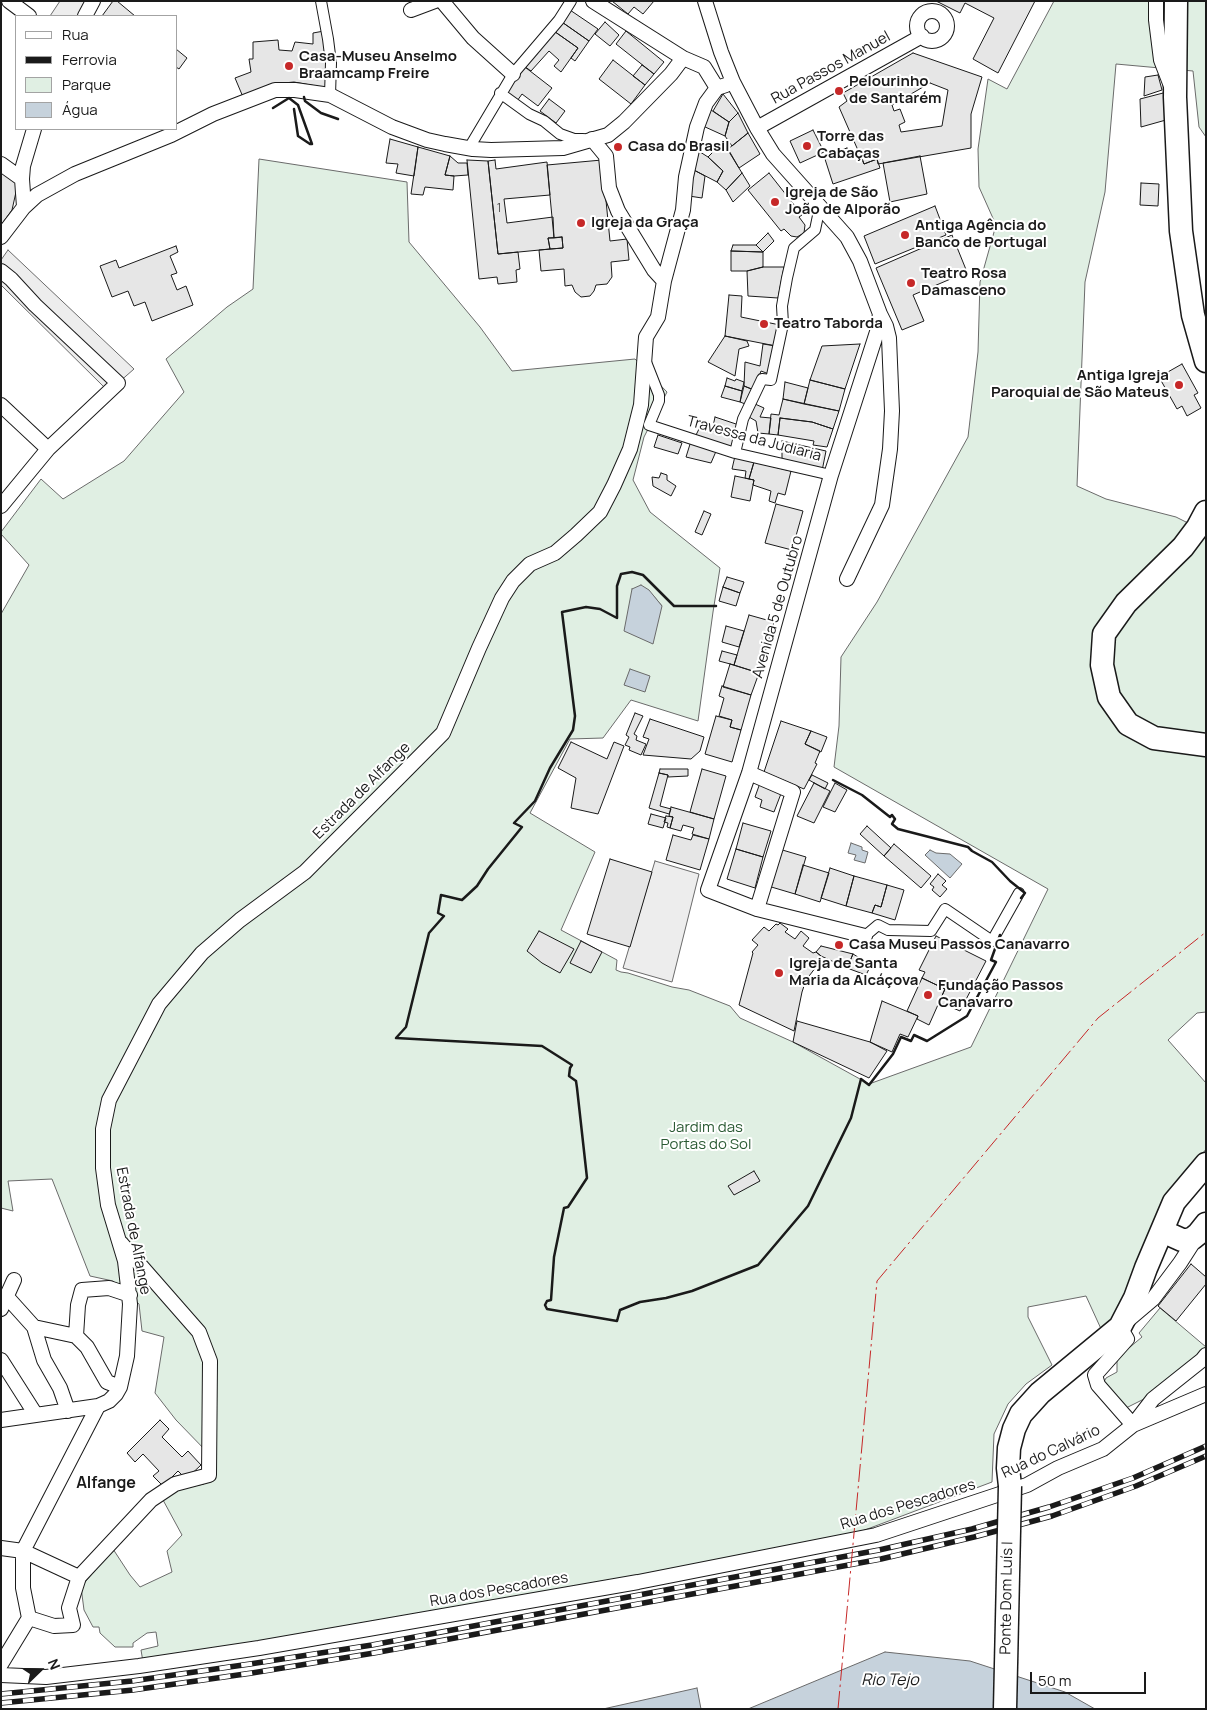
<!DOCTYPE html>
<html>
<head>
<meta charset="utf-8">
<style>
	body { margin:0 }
	#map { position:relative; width:1207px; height:1710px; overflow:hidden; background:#fff; font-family:Manrope,sans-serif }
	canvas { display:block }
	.frame { position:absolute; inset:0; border:2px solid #1a1a1a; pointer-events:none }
	.legend { position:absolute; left:15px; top:15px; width:162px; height:115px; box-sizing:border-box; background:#fff; border:1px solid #a3a3a3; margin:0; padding:6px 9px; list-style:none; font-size:15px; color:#1a1a1a }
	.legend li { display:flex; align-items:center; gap:10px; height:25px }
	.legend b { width:25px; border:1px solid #a3a3a3 }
	.north { position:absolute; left:15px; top:1645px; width:50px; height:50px; -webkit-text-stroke:4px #fff; paint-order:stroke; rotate:68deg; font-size:14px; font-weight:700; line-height:20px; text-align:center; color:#1a1a1a }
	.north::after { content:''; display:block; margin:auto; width:18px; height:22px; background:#1a1a1a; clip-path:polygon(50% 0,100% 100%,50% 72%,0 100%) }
	.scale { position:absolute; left:1030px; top:1672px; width:116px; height:22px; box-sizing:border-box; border:2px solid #1a1a1a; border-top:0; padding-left:6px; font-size:15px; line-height:18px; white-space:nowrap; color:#1a1a1a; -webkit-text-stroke:4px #fff; paint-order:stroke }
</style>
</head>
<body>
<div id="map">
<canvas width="1207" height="1710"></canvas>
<div class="frame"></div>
<ul class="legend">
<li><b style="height:6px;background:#fff"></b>Rua</li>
<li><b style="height:6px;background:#1a1a1a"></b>Ferrovia</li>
<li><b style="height:14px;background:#e0efe3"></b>Parque</li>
<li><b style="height:14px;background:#c6d2dc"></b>Água</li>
</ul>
<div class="north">N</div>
<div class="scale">50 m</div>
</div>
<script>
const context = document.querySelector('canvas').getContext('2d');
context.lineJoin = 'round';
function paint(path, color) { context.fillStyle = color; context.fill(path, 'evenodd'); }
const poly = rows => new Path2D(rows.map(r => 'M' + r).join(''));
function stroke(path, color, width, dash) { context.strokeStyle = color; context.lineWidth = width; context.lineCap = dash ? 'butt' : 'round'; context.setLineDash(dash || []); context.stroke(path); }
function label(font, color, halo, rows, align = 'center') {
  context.font = font + ' Manrope,sans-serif'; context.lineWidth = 4; context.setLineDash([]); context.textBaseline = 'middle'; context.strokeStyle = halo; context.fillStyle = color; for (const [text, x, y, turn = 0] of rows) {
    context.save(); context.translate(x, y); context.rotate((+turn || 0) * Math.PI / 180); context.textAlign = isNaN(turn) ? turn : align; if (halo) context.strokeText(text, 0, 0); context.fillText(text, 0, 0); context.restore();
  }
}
const green = poly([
	[1054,1,1206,1,1206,137,1199,127,1193,71,1116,64,1105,192,1085,282,1077,486,1106,499,1176,517,1206,532,1206,1012,1197,1013,1168,1040,1206,1083,1206,1149,1195,1164,1124,1310,1102,1331,1086,1296,1028,1307,1028,1317,1052,1365,1026,1384,1008,1404,994,1434,992,1482,833,1542,143,1662,141,1650,158,1646,156,1632,147,1633,133,1643,133,1647,115,1647,100,1633,99,1627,93,1627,84,1610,81,1587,113,1549,130,1575,140,1587,172,1572,167,1551,182,1535,163,1500,174,1490,204,1484,209,1454,176,1420,155,1393,164,1337,142,1331,139,1304,113,1281,90,1276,52,1179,8,1181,13,1211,1,1208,1,614,29,565,1,534,1,532,41,479,63,499,124,461,184,392,166,359,227,307,253,289,259,159,407,182,409,242,480,327,512,371,635,359,667,392,644,437,633,480,650,512,720,568,713,612,698,721,631,700,603,738,570,739,530,813,595,852,561,930,617,960,616,970,621,972,628,973,672,987,689,990,730,1006,740,1018,793,1042,869,1084,971,1047,1048,889,834,767,839,726,841,657,877,602,968,437,978,352,980,282,996,225,979,187,978,149,988,79,1007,89,1054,1],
	[632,589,652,594,662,606,632,589],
	[1160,1308,1206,1347,1200,1355,1158,1392,1124,1409,1104,1382,1106,1378,1117,1372,1117,1358,1142,1337,1139,1333,1160,1308]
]);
const parking = poly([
	[60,1,88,1,84,16,50,16,60,1],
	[8,250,134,369,118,383,105,388,1,285,1,260,8,250],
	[655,861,699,874,672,982,623,968,655,861]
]);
const water = poly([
	[641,585,649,590,662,606,653,644,624,631,632,589,641,585],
	[630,669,650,676,645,692,624,685,630,669],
	[851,843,862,847,862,850,868,852,865,863,854,860,856,855,848,853,851,843],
	[930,850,936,853,950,854,962,864,950,878,925,855,930,850],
	[885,1652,970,1661,1065,1692,1095,1709,748,1709,885,1652],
	[697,1688,701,1709,603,1709,697,1688]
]);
const building = poly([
	[113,1,117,1,135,16,102,16,113,1],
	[612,1,654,1,643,14,634,7,628,14,612,1],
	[936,1,1035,1,998,73,973,59,994,18,965,3,960,13,936,1],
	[567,8,598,29,589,41,559,20,567,8],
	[559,20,589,41,575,61,571,58,578,48,551,29,559,20],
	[605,22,619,35,610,46,595,34,605,22],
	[551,29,578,48,561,72,554,66,559,60,549,51,531,71,521,64,551,29],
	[324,31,327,88,294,82,273,84,243,97,235,78,251,72,249,59,253,59,253,42,278,40,279,50,292,51,295,42,313,44,313,33,324,31],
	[626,31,664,62,654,74,616,44,626,31],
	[176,49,187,58,179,69,176,67,176,49],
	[913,53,982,77,971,114,971,148,878,164,877,159,864,164,839,107,847,101,843,93,913,53],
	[930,83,948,90,942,126,901,132,899,125,905,122,900,109,894,111,892,105,930,83],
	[613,60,645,85,631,104,599,79,613,60],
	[521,64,552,88,538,106,522,94,515,104,500,93,521,64],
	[642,65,654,74,645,85,633,76,642,65],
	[1158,75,1162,90,1144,96,1145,77,1158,75],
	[1167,92,1173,118,1141,127,1140,99,1167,92],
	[723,94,738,113,729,122,713,111,723,94],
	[549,99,565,111,556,123,540,111,549,99],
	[708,108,729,122,725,136,703,126,708,108],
	[738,113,748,133,732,146,725,136,729,122,738,113],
	[813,130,824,152,800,163,790,141,813,130],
	[748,133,760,154,739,168,728,149,748,133],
	[390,139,418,147,414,176,396,173,398,164,386,163,390,139],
	[723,142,742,173,726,190,717,182,723,171,708,157,723,142],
	[418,147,450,156,445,175,454,176,453,190,425,187,423,195,411,194,418,147],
	[847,148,851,159,861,155,864,164,877,159,880,168,833,184,824,156,847,148],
	[697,150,708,157,723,171,717,182,692,169,697,150],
	[450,156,458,163,467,163,468,175,454,176,445,175,450,156],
	[920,156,927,194,890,202,883,163,920,156],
	[467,160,488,161,498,254,518,252,520,269,516,270,517,282,498,284,497,277,479,279,467,160],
	[495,160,496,169,547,162,550,195,504,199,507,223,553,217,554,238,548,238,550,249,498,254,488,161,495,160],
	[602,160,610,241,627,239,629,260,611,262,612,277,607,284,596,285,594,291,590,296,581,297,575,292,572,285,565,286,564,269,541,271,539,250,563,248,562,237,554,238,547,165,602,160],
	[1,169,18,183,12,210,1,225,1,169],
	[692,169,705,176,702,198,689,196,692,169],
	[742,173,750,186,733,202,726,190,742,173],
	[769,173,802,215,799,217,805,225,804,233,797,237,791,236,784,229,781,231,748,190,769,173],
	[1141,183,1159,184,1158,206,1140,205,1141,183],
	[935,206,946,235,875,264,864,236,935,206],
	[768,233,774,241,763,252,756,245,768,233],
	[952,235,967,272,913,295,924,321,902,330,876,268,952,235],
	[562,237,563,248,550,249,548,238,562,237],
	[733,245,756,245,763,252,731,251,733,245],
	[176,246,178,252,170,256,177,273,171,275,177,290,186,286,193,305,152,321,145,302,134,306,128,291,112,297,100,266,116,260,119,268,176,246],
	[731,251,763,252,763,267,747,271,731,271,731,251],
	[763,267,784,267,778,298,748,296,747,271,763,267],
	[729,295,742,296,741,317,780,325,776,346,725,336,729,295],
	[725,336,747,341,749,346,739,349,735,376,708,362,725,336],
	[763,344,776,346,769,374,761,371,754,390,744,386,745,362,760,366,763,344],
	[860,344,845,389,810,380,822,346,860,344],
	[1182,364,1198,393,1194,395,1201,408,1187,416,1182,406,1177,409,1159,377,1182,364],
	[727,378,735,381,736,379,744,382,742,391,725,386,727,378],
	[810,380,845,389,839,411,804,404,810,380],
	[785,382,808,388,804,404,783,399,785,382],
	[725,386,742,391,740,402,721,397,725,386],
	[744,386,754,390,748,405,740,402,744,386],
	[783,399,839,411,833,429,812,422,780,418,778,435,769,434,771,414,779,415,783,399],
	[755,404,764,408,760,417,771,418,769,434,758,433,756,421,749,417,755,404],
	[715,417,739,425,735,437,712,431,715,417],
	[780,418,812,422,833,429,827,447,813,445,814,441,778,435,780,418],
	[700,427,735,437,732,450,695,437,700,427],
	[658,435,682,443,678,454,654,447,658,435],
	[691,441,717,449,711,463,686,457,691,441],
	[782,441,826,451,822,471,782,461,782,441],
	[735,456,754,462,749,479,745,478,746,471,732,469,735,456],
	[754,462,791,471,785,495,778,493,775,503,769,501,771,491,753,485,754,480,749,479,754,462],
	[661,473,667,475,667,480,676,486,671,496,653,486,652,477,659,478,661,473],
	[735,476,754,480,750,501,731,497,735,476],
	[776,504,803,511,792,550,765,543,776,504],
	[704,511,711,514,702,535,695,532,704,511],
	[727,577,744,582,740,593,723,587,727,577],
	[723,587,740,593,736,606,719,601,723,587],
	[749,615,774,622,759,673,734,665,749,615],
	[726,626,744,631,739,647,722,642,726,626],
	[722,651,737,655,734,665,719,661,722,651],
	[730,664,759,673,751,695,723,687,730,664],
	[722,686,751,695,741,730,730,727,732,720,719,716,724,698,719,696,722,686],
	[635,713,643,716,634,734,637,736,636,740,646,744,641,755,629,750,630,747,625,745,629,737,626,735,635,713],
	[716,716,732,720,730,727,741,730,732,762,705,754,716,716],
	[650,719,704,737,700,751,691,759,643,755,649,739,643,737,650,719],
	[781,721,811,731,805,744,820,751,815,763,817,764,804,789,764,772,781,721],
	[811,731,827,737,821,752,805,744,811,731],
	[571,742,607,759,614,742,624,746,598,814,571,808,576,778,558,768,571,742],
	[660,769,688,769,688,776,668,777,668,775,659,773,660,769],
	[702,769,726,776,714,819,690,812,702,769],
	[659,773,668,775,660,806,671,809,669,814,649,808,659,773],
	[812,775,828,783,825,789,809,780,812,775],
	[760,783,782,791,774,812,760,807,762,800,755,797,760,783],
	[814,783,830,791,814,823,797,816,814,783],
	[835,783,847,790,835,812,823,807,835,783],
	[671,807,714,819,709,839,692,834,694,828,683,825,681,831,670,828,673,817,669,816,671,807],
	[651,814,666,818,663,828,648,824,651,814],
	[666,816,673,817,670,828,667,827,668,823,664,822,666,816],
	[743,823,771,831,763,857,736,849,743,823],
	[867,826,891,848,884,856,860,834,867,826],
	[673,835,691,840,693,835,709,839,700,870,666,860,673,835],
	[894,844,931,876,921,888,884,856,894,844],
	[736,849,763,857,755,888,727,879,736,849],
	[779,849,806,857,795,894,768,886,779,849],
	[610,859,652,872,630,947,587,934,610,859],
	[803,865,829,873,820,902,795,894,803,865],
	[830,868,854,876,846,906,821,898,830,868],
	[938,874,946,881,942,885,947,889,940,897,932,890,934,887,930,884,938,874],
	[854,876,887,885,881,907,875,905,872,913,846,906,854,876],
	[887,885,904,890,895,920,872,913,875,905,881,907,887,885],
	[780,923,788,929,785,932,795,939,801,931,809,938,803,946,813,953,816,952,821,956,814,965,816,967,806,980,802,992,794,1031,739,1005,753,953,752,952,758,945,752,940,764,927,769,931,776,924,778,925,780,923],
	[539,931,574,949,560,973,542,963,527,951,539,931],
	[936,936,986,961,960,1011,939,1002,945,989,922,978,925,972,919,970,936,936],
	[581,941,602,952,591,973,570,963,581,941],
	[821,946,853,954,847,968,821,956,816,952,821,946],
	[853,954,871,965,866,975,847,968,853,954],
	[922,978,945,989,929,1025,917,1019,918,1016,907,1011,922,978],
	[882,1001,918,1016,908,1037,900,1034,892,1052,870,1042,882,1001],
	[797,1021,870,1042,887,1051,869,1078,793,1042,797,1021],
	[754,1171,760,1181,734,1195,728,1186,754,1171],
	[1191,1264,1206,1277,1206,1284,1176,1321,1158,1306,1191,1264],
	[160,1420,169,1429,162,1437,182,1457,188,1451,201,1465,186,1479,178,1471,163,1486,153,1476,159,1471,143,1454,135,1462,127,1453,160,1420]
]);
const pedestrian = poly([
	[321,1,328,39,331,63,330,95],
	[500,93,529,114,544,121,560,134,574,139,583,139],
	[469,148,513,74,559,20,571,1],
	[646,362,659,395,659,401,649,425,735,453,831,475],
	[735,453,743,419,762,379,771,380,783,324,782,306,787,278,794,248,815,230,820,206],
	[865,936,878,925,888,930,931,931,945,909,992,941,1019,893]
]);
const minor = poly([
	[9,1,29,16],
	[442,1,473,38,513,74],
	[593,1,683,58,704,67],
	[705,1,721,52,733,82,757,128,773,154,847,237,860,261,880,314,877,332,831,475,749,773,708,890,757,909,865,936],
	[1156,1,1156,20,1161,60,1171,86],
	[411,10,435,1],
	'917 26a15 15 0 1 1 30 0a15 15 0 1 1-30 0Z',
	[85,16,93,1],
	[704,67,717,88,726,85],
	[757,128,922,36],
	[592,139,606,156,609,188,618,211,654,270,664,281],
	[1,164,22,179],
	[24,207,22,179,23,166,34,129],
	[1,237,24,207,37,195,75,174,171,135,213,114,275,90,295,90,330,95,392,127,427,140,445,144,473,149,491,150,563,148,608,135,624,122,671,74,683,58],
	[1,271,11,279,35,305,118,383,48,449,1,506],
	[1,405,48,449],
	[847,579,882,505,890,449,892,411,889,338,886,326,880,314],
	[749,773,793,792,757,909],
	[1198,1235,1180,1263,1153,1299,1120,1327,1127,1339,1095,1375,1098,1385,1133,1425,1206,1394],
	[7,1297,34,1327,44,1360,60,1388,68,1411],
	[1,1309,14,1280],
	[34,1327,76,1336,87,1347,107,1382,120,1387],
	[76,1336,78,1305,82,1290,109,1288,130,1295],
	[1,1360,36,1415],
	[1,1420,98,1406,109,1401,116,1394,120,1387,127,1356,130,1304,125,1261,108,1205,103,1168,103,1129,109,1100,159,1004,202,953,240,920,305,872,443,733,479,648,502,598,513,581,530,564,555,553,576,535,600,512,614,485,630,449,641,405,646,337,658,317,664,281,683,210,686,177,697,127,706,103,717,88],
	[1,1548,23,1551,79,1577],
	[29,1618,54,1626,73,1625,69,1608,79,1577,151,1500,175,1484,209,1475,210,1361,199,1332,121,1243],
	[1,1664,29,1618,23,1588,23,1551,98,1406],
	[1,1675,46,1677,139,1666,259,1648,638,1582,876,1535,1027,1485,1058,1468,1103,1449,1133,1425,1153,1399,1202,1360,1206,1355]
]);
const primary = poly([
	[1176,1,1175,97,1181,231,1193,315,1206,361],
	[1206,512,1198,527,1183,547,1126,603,1104,634,1102,665,1109,697,1128,724,1154,738,1206,745],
	[1162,1231,1182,1240,1188,1240,1193,1238,1198,1234,1206,1224],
	[1010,1486,1008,1468,1009,1448,1014,1429,1021,1414,1040,1393,1120,1327,1135,1298,1146,1268,1174,1202,1206,1164]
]);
const rail = poly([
	[1,1694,132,1681,250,1664,372,1645,879,1550,972,1529,1049,1507,1133,1478,1206,1446],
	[1,1703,133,1690,252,1673,374,1653,881,1559,974,1537,1052,1516,1136,1486,1206,1456]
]);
const primaryBridge = poly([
	[1005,1709,1010,1486]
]);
const wall = poly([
	[304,97,305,101,321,113,338,119],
	[273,108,289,98,298,105,312,144],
	[294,109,298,136,310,144,312,144],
	[716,606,674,606,643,575,632,572,621,574,617,586,617,618,600,609,586,607,562,612,575,716,573,730,550,768,535,801,514,823,522,827,488,869,477,886,462,900,441,895,438,913,444,916,429,933,406,1027,396,1038,542,1046,572,1065,570,1068,569,1076,576,1081,577,1088,587,1178,568,1207,564,1208,554,1257,551,1300,547,1301,545,1305,547,1309,617,1321,620,1310,640,1302,666,1298,692,1291,758,1265,808,1206,851,1118,861,1079,869,1085,893,1054,901,1037,911,1041,914,1035,927,1041,967,1016,996,962,991,960,1000,935],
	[833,780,862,795,890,817,892,815,895,819,892,824,898,829,968,847,972,851,992,862,1010,881,1025,893,1021,898]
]);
const power = poly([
	[838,1709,877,1281,1098,1018,1206,932]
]);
const markers = [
	[289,66,5,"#c62828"],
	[839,91,5,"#c62828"],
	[807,146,5,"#c62828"],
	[618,147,5,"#c62828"],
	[775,202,5,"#c62828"],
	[581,223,5,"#c62828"],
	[905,235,5,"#c62828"],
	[911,283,5,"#c62828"],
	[764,324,5,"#c62828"],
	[1179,385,5,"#c62828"],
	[839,945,5,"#c62828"],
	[779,973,5,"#c62828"],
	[928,995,5,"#c62828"]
];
const numberNames = [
	["1",499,209]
];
const poiNames = [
	["Casa-Museu Anselmo",299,57],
	["Braamcamp Freire",299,74],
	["Pelourinho",849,82],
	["de Santarém",849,99],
	["Torre das",817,137],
	["Cabaças",817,154],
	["Casa do Brasil",628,147],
	["Igreja de São",785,193],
	["João de Alporão",785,210],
	["Igreja da Graça",591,223],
	["Antiga Agência do",915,226],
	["Banco de Portugal",915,243],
	["Teatro Rosa",921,274],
	["Damasceno",921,291],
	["Teatro Taborda",774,324],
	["Antiga Igreja",1169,376,"right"],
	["Paroquial de São Mateus",1169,393,"right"],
	["Casa Museu Passos Canavarro",849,945],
	["Igreja de Santa",789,964],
	["Maria da Alcáçova",789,981],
	["Fundação Passos",938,986],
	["Canavarro",938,1003]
];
const streetNames = [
	["Rua Passos Manuel",831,68,-29],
	["Travessa da Judiaria",754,439,15],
	["Avenida 5 de Outubro",778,607,-74],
	["Estrada de Alfange",362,791,-45],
	["Estrada de Alfange",133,1231,79],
	["Rua do Calvário",1051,1452,-25],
	["Rua dos Pescadores",908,1505,-17],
	["Rua dos Pescadores",499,1590,-10],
	["Ponte Dom Luís I",1007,1598,-89]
];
const parkNames = [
	["Jardim das",706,1128],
	["Portas do Sol",706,1145]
];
const neighbourhoodNames = [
	["Alfange",106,1484]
];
const waterNames = [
	["Rio Tejo",890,1681]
];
paint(green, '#e0efe3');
stroke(green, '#6a6a6a', 1);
paint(parking, '#ededed');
stroke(parking, '#6a6a6a', 1);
paint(water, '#c6d2dc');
stroke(water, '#6a6a6a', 1);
paint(building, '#e6e6e6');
stroke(building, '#1a1a1a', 1);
stroke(pedestrian, '#1a1a1a', 12);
stroke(minor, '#1a1a1a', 16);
stroke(primary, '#1a1a1a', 25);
stroke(pedestrian, '#fff', 10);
stroke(minor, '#fff', 14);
stroke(primary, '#fff', 22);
stroke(rail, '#1a1a1a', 5.5);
stroke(rail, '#fff', 4, [11]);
stroke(primaryBridge, '#1a1a1a', 25, []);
stroke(primaryBridge, '#fff', 22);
stroke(wall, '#1a1a1a', 2.5);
stroke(power, '#c62828', 1, [18, 4, 2.5, 4]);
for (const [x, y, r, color] of markers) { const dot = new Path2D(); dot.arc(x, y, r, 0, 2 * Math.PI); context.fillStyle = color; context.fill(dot); stroke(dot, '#fff', 2); }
label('12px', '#4d4d4d', null, numberNames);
label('bold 15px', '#1a1a1a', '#fff', poiNames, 'left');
label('15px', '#1a1a1a', '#fff', streetNames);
label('15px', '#2b5a34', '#fff', parkNames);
label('bold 16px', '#1a1a1a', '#fff', neighbourhoodNames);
label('italic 16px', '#1a1a1a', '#fff', waterNames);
</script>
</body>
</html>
